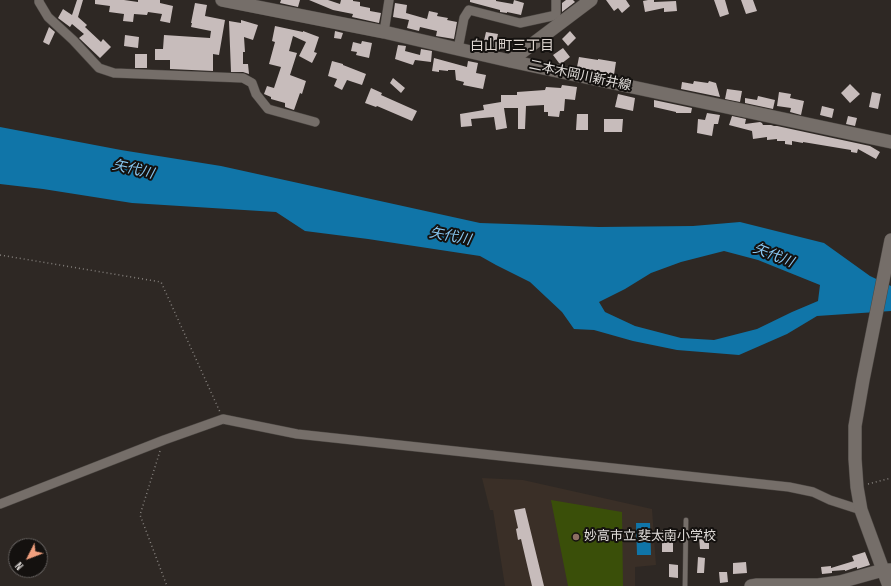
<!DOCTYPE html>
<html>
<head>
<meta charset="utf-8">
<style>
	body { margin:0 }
	#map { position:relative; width:891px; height:586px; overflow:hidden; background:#2e2824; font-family:"Sofia Sans Condensed",sans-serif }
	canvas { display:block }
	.north { position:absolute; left:8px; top:538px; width:40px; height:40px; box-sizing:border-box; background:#14110f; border:1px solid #666260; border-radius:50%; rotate:228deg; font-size:11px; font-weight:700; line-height:16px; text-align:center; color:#e0dcd9 }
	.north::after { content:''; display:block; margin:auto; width:14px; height:18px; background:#f2a07e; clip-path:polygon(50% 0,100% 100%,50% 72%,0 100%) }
</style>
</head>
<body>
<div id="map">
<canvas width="891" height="586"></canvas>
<div class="north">N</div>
</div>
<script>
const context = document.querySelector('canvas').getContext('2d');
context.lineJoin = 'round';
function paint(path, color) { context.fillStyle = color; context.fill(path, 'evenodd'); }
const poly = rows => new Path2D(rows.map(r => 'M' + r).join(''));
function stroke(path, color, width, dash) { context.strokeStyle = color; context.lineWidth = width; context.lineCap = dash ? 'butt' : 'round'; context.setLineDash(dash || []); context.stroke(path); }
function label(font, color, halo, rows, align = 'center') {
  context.font = font + ' "Sofia Sans Condensed","Noto Sans JP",sans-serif'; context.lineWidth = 4; context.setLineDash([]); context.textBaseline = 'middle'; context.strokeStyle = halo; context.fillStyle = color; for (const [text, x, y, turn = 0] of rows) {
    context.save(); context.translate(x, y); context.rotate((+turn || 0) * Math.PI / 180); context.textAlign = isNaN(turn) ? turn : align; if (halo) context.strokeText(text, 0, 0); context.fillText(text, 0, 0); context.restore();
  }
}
const built = poly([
	[482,478,523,480,652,509,656,565,635,567,635,586,505,586,493,510,490,510]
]);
const green = poly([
	[551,500,622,512,623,586,568,586]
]);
const water = poly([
	[0,127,121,150,221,166,480,223,599,227,693,226,740,222,824,243,870,276,891,286,891,311,817,316,787,334,739,355,677,350,633,341,594,330,574,329,562,312,530,282,496,265,480,256,368,239,305,231,276,212,132,203,43,189,0,184],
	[724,251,758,260,820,285,818,301,792,312,757,329,714,340,681,338,635,326,605,312,599,302,625,289,651,273,681,262],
	[636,523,650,523,651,555,637,555]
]);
const building = poly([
	[77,0,83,0,78,17,87,25,85,27,101,42,103,39,111,47,100,58,79,38,84,34,72,24,70,27,58,18,63,9,72,15],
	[95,0,124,0,138,2,138,0,160,0,160,3,173,6,170,23,160,21,162,14,148,12,147,15,134,14,133,22,123,21,124,14,109,12,110,6,95,4],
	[281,0,300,0,298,7,280,3],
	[309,0,328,0,340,4,341,0,353,0,353,1,360,2,360,6,370,8,370,11,381,13,379,23,352,17,353,14,333,10],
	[470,0,496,0,496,1,513,4,514,0,524,3,521,15,507,12,507,13,500,12,500,10,470,2],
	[566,0,573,0,575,2,562,12,562,3],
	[606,0,626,0,630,6,622,13,618,8,614,11],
	[648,0,654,0,654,2,676,1,677,11,664,12,664,8,645,12,643,1],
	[714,0,725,0,729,14,720,17],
	[741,0,753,0,757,11,746,14],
	[195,3,207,5,205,16,225,20,219,55,213,54,213,71,170,69,170,60,155,60,155,49,163,49,164,35,210,38,211,31,191,27,192,23,191,23],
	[395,3,407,5,406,13,427,19,429,11,438,13,437,16,448,18,447,20,457,22,454,39,436,36,437,31,420,27,419,31,407,28,409,20,393,17],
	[241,20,258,25,253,40,244,37,245,52,243,52,243,64,248,64,249,74,243,72,231,72,229,21,241,23],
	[275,26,303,32,303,31,319,37,314,52,317,53,312,63,299,56,306,42,293,36,289,51,297,53,290,75,306,81,302,94,300,93,294,110,285,107,285,103,271,99,271,97,264,94,267,86,274,88,281,67,269,64,275,42,272,41],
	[49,27,55,32,49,45,43,42],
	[335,31,343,33,341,39,334,38],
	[570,31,576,38,568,46,562,39],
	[486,32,498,34,495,48,483,45],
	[125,35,139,37,138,48,124,46],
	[362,41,372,43,369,58,356,55,357,52,351,51,353,42,361,44],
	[398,45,406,46,405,51,420,55,421,49,432,51,431,62,415,60,413,65,395,59],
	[563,48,570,57,561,64,559,63,553,55],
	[135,54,147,54,147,68,135,68],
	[579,57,598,60,598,59,616,62,614,75,577,67],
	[434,58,467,67,468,61,478,63,476,73,486,75,483,89,463,85,464,82,456,80,455,70,448,70,448,71,439,70,439,72,432,71],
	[332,61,343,64,343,65,366,74,362,85,347,80,342,90,334,86,337,79,328,76],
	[393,78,405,88,401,93,390,83],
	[694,81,708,83,709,81,716,83,720,97,681,89,682,82,693,84],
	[850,84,860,94,850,103,841,93],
	[562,85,577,87,575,100,565,99,564,111,560,111,559,117,548,116,548,112,544,112,544,105,526,106,525,129,518,129,518,108,504,108,507,128,496,130,494,117,471,119,472,126,461,127,460,114,484,110,483,105,501,102,501,95,517,95,517,92,545,90,546,87,561,88],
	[371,88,382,93,381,95,417,111,412,121,377,106,376,107,365,103],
	[727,89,742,91,740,102,725,99],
	[779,92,791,94,790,98,804,101,801,115,790,112,791,108,777,106],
	[872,92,881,94,878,109,869,107],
	[618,94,635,98,633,111,615,107],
	[758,96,775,100,773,109,745,103,745,98,757,100],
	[654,100,692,108,691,113,676,113,676,112,654,107],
	[822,106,834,109,832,118,820,115],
	[707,113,720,115,718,124,714,124,712,136,697,133,698,119,705,120],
	[577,114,588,114,588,130,576,130],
	[732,116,746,119,745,124,760,122,762,123,763,125,771,125,774,126,777,126,870,146,880,152,876,159,858,149,857,153,851,152,851,150,803,142,803,143,792,141,792,145,785,144,785,141,777,141,777,139,767,140,767,137,753,139,752,131,729,125],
	[848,116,857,118,855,126,846,124],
	[604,119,623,119,622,132,604,132],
	[525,508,544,586,532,586,521,539,518,540,516,529,518,528,514,510],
	[662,530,673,530,673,552,662,552],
	[699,537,709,537,709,549,700,549],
	[865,552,870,565,857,569,857,567,845,571,845,570,832,571,832,573,822,574,821,567,831,566,831,568,854,561,852,556],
	[698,557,705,558,704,573,697,573],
	[746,562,747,573,733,574,733,563],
	[669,564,678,565,678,578,669,577],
	[719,572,727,572,728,582,720,583]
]);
const path = poly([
	[0,255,161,282,220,412],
	[160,451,140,515,167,586],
	[868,484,891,478]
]);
const lane = poly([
	[685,586,686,520]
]);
const street = poly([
	[39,0,39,2,48,17,73,40,99,68,114,73,243,78,252,83,256,94,268,109,315,122],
	[384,32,389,0],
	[458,49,464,18,469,10,520,23,552,16,556,14,556,0],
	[0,504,164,440,223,419,297,434,789,487,813,492,830,500,861,510]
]);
const secondary = poly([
	[222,0,384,32,510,61,891,142],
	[510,61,591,0],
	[891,240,863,380,855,426,855,459,857,487,861,510,883,570,891,570],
	[751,586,757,585,818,585,840,582,883,570,889,586]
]);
const markers = [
	[576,537,4,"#8d6e63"]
];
const streetNames = [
	["二本木岡川新井線",580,76,12]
];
const poiNames = [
	["妙高市立 斐太南小学校",584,537]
];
const neighbourhoodNames = [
	["白山町三丁目",512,46]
];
const waterNames = [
	["矢代川",133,170,13],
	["矢代川",450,237,11],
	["矢代川",773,256,22]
];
paint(built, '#3a2f27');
paint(green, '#3a4f09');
paint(water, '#1075a8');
paint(building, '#c7bcbb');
stroke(lane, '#4b4642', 5.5);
stroke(street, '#4b4642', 10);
stroke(secondary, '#4b4642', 14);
stroke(path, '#85807d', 1.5, [1, 3]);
stroke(lane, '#756e69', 4.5);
stroke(street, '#756e69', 9);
stroke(secondary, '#756e69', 13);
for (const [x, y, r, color] of markers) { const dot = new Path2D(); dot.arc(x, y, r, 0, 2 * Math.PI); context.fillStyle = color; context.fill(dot); stroke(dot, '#14110f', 1.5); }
label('13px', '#e0dcd9', '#14110f', streetNames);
label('13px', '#e0dcd9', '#14110f', poiNames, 'left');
label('14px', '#dfd7d1', '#14110f', neighbourhoodNames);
label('italic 14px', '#89c8f2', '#14110f', waterNames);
</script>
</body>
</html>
